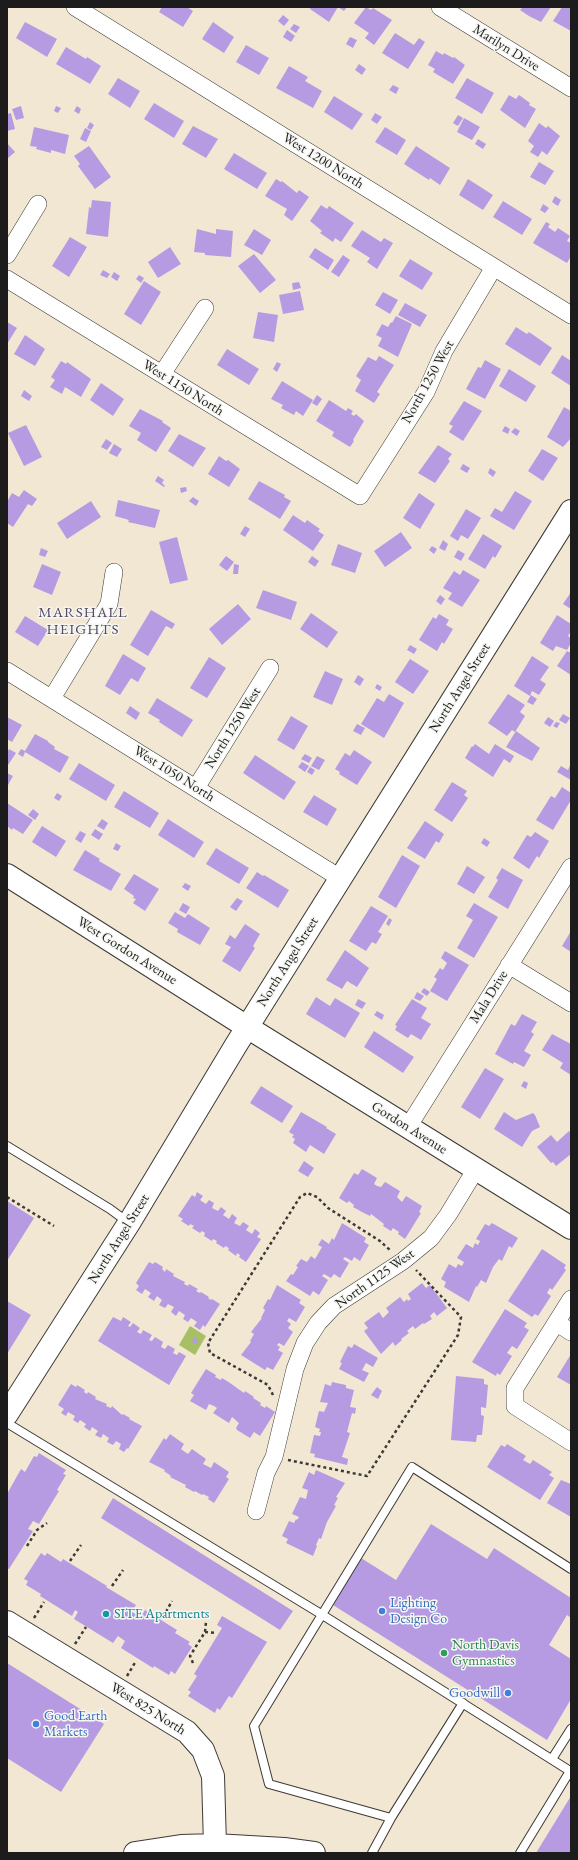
<!DOCTYPE html>
<html>
<head>
<meta charset="utf-8">
<style>
	body { margin:0 }
	#map { position:relative; width:578px; height:1860px; overflow:hidden; background:#f2e7d2; font-family:"EB Garamond",serif }
	canvas { display:block }
	.frame { position:absolute; inset:0; border:8px solid #1c1c1c; pointer-events:none }
</style>
</head>
<body>
<div id="map">
<canvas width="578" height="1860"></canvas>
<div class="frame"></div>
</div>
<script>
const context = document.querySelector('canvas').getContext('2d');
context.lineJoin = 'round';
function paint(path, color) { context.fillStyle = color; context.fill(path, 'evenodd'); }
const poly = rows => new Path2D(rows.map(r => 'M' + r).join(''));
function stroke(path, color, width, dash) { context.strokeStyle = color; context.lineWidth = width; context.lineCap = dash ? 'butt' : 'round'; context.setLineDash(dash || []); context.stroke(path); }
function label(font, color, halo, rows, align = 'center') {
  context.font = font + ' "EB Garamond",serif'; context.lineWidth = 3; context.setLineDash([]); context.textBaseline = 'middle'; context.strokeStyle = halo; context.fillStyle = color; for (const [text, x, y, turn = 0] of rows) {
    context.save(); context.translate(x, y); context.rotate((+turn || 0) * Math.PI / 180); context.textAlign = isNaN(turn) ? turn : align; if (halo) context.strokeText(text, 0, 0); context.fillText(text, 0, 0); context.restore();
  }
}
const green = poly([
	[190,1326,206,1336,195,1355,179,1345]
]);
const building = poly([
	[162,7,187,7,193,11,183,27,159,12],
	[311,7,347,7,344,11,338,7,329,22,310,9],
	[366,7,371,10,373,8,392,20,374,45,365,38,369,33,354,23],
	[520,7,551,7,541,22,529,16,520,10,522,8],
	[562,7,571,7,571,31,553,21],
	[283,15,289,20,284,26,278,21],
	[25,22,57,39,47,57,16,38],
	[213,22,234,37,224,53,202,39],
	[294,24,300,27,296,33,290,29],
	[287,30,295,36,291,42,283,37],
	[395,33,414,45,419,38,425,42,408,69,382,53],
	[350,37,357,40,353,48,346,44],
	[246,45,269,58,259,75,236,62],
	[66,47,86,59,87,57,101,66,90,84,56,64],
	[436,51,443,55,444,53,453,58,454,57,465,65,453,84,433,72,435,69,428,65],
	[359,64,366,69,362,75,355,70],
	[289,66,308,77,305,81,322,91,313,108,276,88],
	[118,78,140,91,130,108,108,94],
	[467,78,494,93,482,114,455,98],
	[393,85,399,88,396,94,389,90],
	[509,95,516,99,519,95,530,103,529,105,536,109,525,128,500,110],
	[334,96,363,114,352,130,324,112],
	[154,103,184,121,174,138,144,119],
	[21,106,24,118,16,120,12,109],
	[56,106,61,108,58,113,54,111],
	[77,106,81,109,79,114,74,111],
	[11,113,15,129,7,131,7,114],
	[375,113,382,117,377,124,371,120],
	[458,115,463,118,458,126,453,123],
	[464,118,480,127,472,140,457,132],
	[90,122,94,125,91,130,87,128],
	[539,123,546,128,548,126,560,136,547,155,542,151,538,157,530,152,534,146,528,141],
	[193,126,218,139,206,158,182,144],
	[34,127,69,135,65,154,51,150,51,153,36,149,37,147,30,146],
	[385,127,406,140,397,155,375,142],
	[85,128,91,131,86,142,80,139],
	[478,139,486,144,483,149,475,144],
	[7,143,15,152,7,159],
	[89,146,111,177,95,189,78,166,80,164,74,156],
	[416,146,450,168,440,185,430,178,429,180,404,164],
	[234,153,267,173,257,189,224,169],
	[539,162,554,171,545,185,530,177],
	[276,179,281,182,282,181,297,193,299,190,309,197,292,221,284,215,287,209,265,196],
	[468,179,493,195,483,210,459,195],
	[555,196,561,200,558,206,552,202],
	[92,200,111,202,108,237,86,234,89,207,91,208],
	[503,201,532,219,522,235,493,217],
	[543,204,549,208,545,213,540,210],
	[321,205,327,209,329,206,354,223,341,242,335,238,333,242,320,233,322,231,310,221],
	[546,222,550,224,548,227,555,232,558,228,570,236,567,241,571,243,571,256,567,263,533,243],
	[197,229,216,234,216,229,233,231,231,257,205,255,205,253,194,252],
	[254,229,271,240,262,255,244,245],
	[362,230,381,242,384,238,393,243,377,269,367,262,370,258,351,246],
	[70,237,87,247,69,277,52,266],
	[170,247,181,264,158,278,148,262],
	[315,248,334,260,328,270,309,257],
	[254,254,276,280,260,293,238,266],
	[343,255,350,260,339,277,331,272],
	[410,259,433,273,422,290,399,276],
	[103,270,110,274,107,278,100,275],
	[114,272,120,276,117,281,111,277],
	[139,275,144,278,141,283,136,279],
	[144,281,161,292,141,325,124,314],
	[299,282,301,288,293,290,292,283],
	[300,291,304,310,283,314,279,295],
	[383,292,398,300,390,314,375,305],
	[405,303,427,315,420,327,398,315],
	[258,312,278,315,274,342,253,338],
	[396,316,412,324,398,357,378,346,382,338,376,335,382,324,388,327,391,322,392,323],
	[7,322,17,328,7,344],
	[516,327,527,334,529,332,552,348,540,366,505,344],
	[25,335,45,349,35,366,14,354],
	[227,349,259,369,249,385,217,365],
	[562,355,571,361,571,386,551,373],
	[379,356,394,365,377,392,380,394,374,403,355,391,361,380,356,376,368,357,376,361],
	[485,360,501,369,485,399,466,389,478,367,481,368],
	[61,361,66,364,67,362,91,379,81,397,65,387,62,394,50,387,55,380,51,377],
	[277,362,281,364,277,372,273,369],
	[509,369,536,386,526,402,499,386],
	[282,381,313,400,303,416,296,411,294,415,281,408,283,405,271,399],
	[101,383,124,399,113,416,90,400],
	[24,390,32,396,29,401,21,396],
	[317,395,322,399,317,406,312,403],
	[329,400,346,411,348,408,353,411,351,414,354,416,356,414,364,421,353,440,354,441,350,447,332,436,334,432,316,421],
	[464,401,482,411,463,441,449,432,453,426,449,424],
	[564,407,571,411,571,438,563,447,547,437],
	[140,409,163,421,162,422,171,428,156,452,137,440,141,433,129,426],
	[26,425,42,457,24,466,8,433],
	[505,426,510,429,508,434,502,431],
	[515,428,520,431,517,436,511,432],
	[179,434,206,448,193,467,168,451],
	[106,439,112,443,107,450,101,447],
	[114,444,122,449,117,457,109,453],
	[438,445,452,454,448,459,450,461,435,483,418,473],
	[542,449,558,458,543,481,528,471],
	[219,456,226,461,228,460,240,469,229,487,208,474],
	[463,464,470,468,467,473,460,469],
	[490,468,496,472,493,477,488,473],
	[158,476,164,480,162,483,165,486,164,487,155,481],
	[259,481,285,495,284,497,291,501,280,519,248,499],
	[186,487,187,491,181,493,180,488],
	[24,490,37,499,32,506,28,504,13,527,7,523,7,502,12,493,19,497],
	[515,491,532,501,514,530,490,516,495,508,502,512],
	[419,493,435,504,420,529,403,518],
	[193,497,199,501,196,506,189,501],
	[118,500,160,510,155,528,128,522,129,520,115,516],
	[91,501,101,517,67,539,57,523],
	[466,509,481,518,468,539,461,535,458,541,450,536],
	[293,515,305,523,307,520,320,529,318,531,324,535,313,551,283,530],
	[245,526,250,529,245,537,240,534],
	[401,532,412,548,385,567,374,551],
	[483,534,502,546,495,558,493,556,485,569,468,559],
	[177,537,188,580,170,584,159,542],
	[443,540,448,544,445,551,439,548],
	[338,544,362,553,355,573,331,565],
	[432,546,437,549,434,554,429,550],
	[41,548,48,551,45,557,39,555],
	[458,550,465,554,461,561,454,557],
	[226,556,234,562,227,571,219,565],
	[312,556,319,561,315,567,308,562],
	[42,564,61,572,52,595,33,587],
	[234,564,239,565,238,574,233,574],
	[463,570,480,580,462,607,448,599,452,593,443,588,454,571,460,575],
	[263,590,297,602,291,620,256,608],
	[571,592,571,609,563,604],
	[440,595,445,599,441,605,436,601],
	[238,604,251,619,222,645,209,629],
	[151,610,175,624,172,629,166,626,148,656,130,645],
	[311,613,338,632,327,648,300,629],
	[439,614,449,620,446,625,453,629,444,644,442,642,437,651,419,640,433,617,436,619],
	[557,615,571,624,571,631,568,636,571,638,571,643,567,650,556,646,553,651,540,643],
	[25,616,48,630,38,646,15,632],
	[410,645,417,649,414,654,407,650],
	[567,651,571,653,571,675,557,666],
	[123,654,146,668,138,682,131,678,120,695,105,686],
	[532,656,549,667,540,680,546,684,539,695,532,691,530,696,514,686],
	[209,657,226,668,207,698,190,688],
	[410,659,429,671,413,694,395,682],
	[325,671,343,679,332,705,313,697],
	[358,675,364,679,360,686,354,682],
	[377,684,382,687,380,691,375,688],
	[389,694,404,703,384,738,361,724,377,698,384,702],
	[508,694,525,705,520,712,525,716,515,732,512,730,507,736,488,723],
	[531,695,537,699,533,705,527,702],
	[157,698,193,720,182,737,159,722,160,720,148,713],
	[130,706,140,713,136,720,126,713],
	[563,714,570,718,566,724,559,720],
	[291,716,308,726,294,750,277,740],
	[7,717,22,725,12,742,7,739],
	[548,717,554,721,550,727,544,723],
	[556,722,560,723,557,728,553,726],
	[357,724,365,728,361,735,353,731],
	[516,731,540,748,532,761,506,747],
	[35,734,48,741,48,742,55,747,54,749,69,757,60,773,25,752,23,757,18,754,21,749,25,751],
	[475,744,489,754,495,744,514,756,510,763,504,759,493,777,465,758,472,746,473,747],
	[9,749,16,753,8,765,7,753],
	[354,750,372,762,357,785,339,774,340,772,335,769,345,753,350,756],
	[305,754,312,758,309,763,301,759],
	[255,755,296,782,284,800,243,773],
	[317,756,325,760,319,770,311,766],
	[302,762,309,766,305,772,298,767],
	[79,763,115,785,106,801,69,779],
	[571,763,571,780,557,772,561,766,568,770],
	[310,767,315,770,312,775,307,772],
	[7,773,13,776,8,785,7,784],
	[452,782,467,791,464,795,468,798,452,822,434,810],
	[562,787,571,793,571,800,553,830,536,820,551,796,555,798],
	[124,791,159,813,150,828,114,807],
	[57,793,62,796,59,801,54,798],
	[314,795,337,809,327,826,303,812],
	[7,803,33,820,23,834,13,828,12,830,7,826],
	[33,809,39,814,35,820,28,815],
	[102,819,108,823,104,830,97,826],
	[168,819,204,842,194,858,158,835],
	[425,821,444,834,439,843,436,841,425,859,407,848],
	[42,826,66,841,56,857,32,842],
	[95,829,103,834,99,840,91,835],
	[80,831,86,834,81,843,75,839],
	[535,832,549,841,539,858,537,856,529,869,513,858,527,835,531,837],
	[484,838,490,842,487,847,481,843],
	[116,843,121,846,118,851,113,849],
	[216,848,249,868,239,884,206,864],
	[85,850,100,859,99,861,121,874,111,891,73,870],
	[402,855,420,866,396,908,378,897],
	[467,866,485,877,474,894,457,884],
	[502,868,523,880,508,909,488,897,498,880,496,878],
	[257,872,263,876,264,875,289,890,278,908,246,888],
	[134,874,159,889,145,911,133,903,136,899,133,898,134,896,124,889],
	[185,883,191,886,188,891,182,887],
	[237,898,243,901,236,911,230,907],
	[183,903,190,907,186,914,179,910],
	[474,903,498,917,474,958,457,948,473,920,466,916],
	[371,906,388,916,378,932,382,934,376,944,372,942,366,951,349,941],
	[175,912,185,918,188,914,210,928,200,945,177,932,178,929,168,923],
	[389,918,392,920,389,926,386,924],
	[245,924,260,934,253,946,255,948,240,972,222,961,231,947,225,944,230,935,235,939],
	[571,931,571,952,562,946],
	[345,950,369,968,357,987,347,981,342,989,326,980],
	[445,951,469,965,447,1001,430,991,437,979,434,977,440,968,443,970,447,963,441,958],
	[424,988,430,992,427,996,421,992],
	[417,992,424,996,420,1001,414,998],
	[316,997,330,1006,335,998,360,1013,345,1038,306,1014],
	[358,999,366,1003,362,1009,355,1005],
	[412,999,427,1008,421,1018,431,1024,421,1040,411,1034,408,1038,395,1030,397,1026,395,1025],
	[377,1011,384,1015,382,1020,374,1015],
	[522,1014,537,1022,531,1032,534,1034,524,1051,531,1055,524,1067,514,1062,513,1064,495,1054,511,1024,515,1026],
	[374,1031,414,1057,403,1073,364,1047],
	[552,1034,571,1044,571,1075,560,1068,563,1063,542,1050],
	[485,1068,504,1079,480,1119,461,1107],
	[524,1081,528,1083,526,1089,521,1086],
	[261,1086,293,1106,282,1123,250,1103],
	[301,1112,327,1127,326,1128,336,1134,324,1154,310,1145,306,1152,293,1143,295,1139,292,1137,294,1135,289,1132],
	[504,1112,516,1120,533,1113,535,1115,540,1127,532,1131,522,1147,494,1129],
	[569,1131,571,1134,571,1154,556,1166,553,1162,551,1163,537,1147,551,1135,557,1142],
	[304,1161,314,1168,308,1177,298,1171],
	[362,1169,377,1178,374,1184,377,1186,381,1187,385,1182,400,1191,397,1197,402,1202,406,1196,422,1206,419,1212,421,1213,405,1239,398,1234,399,1232,393,1228,391,1231,383,1226,384,1224,371,1214,370,1216,362,1212,353,1207,354,1205,349,1201,347,1203,339,1198,354,1173,358,1175],
	[197,1192,203,1196,200,1200,206,1204,209,1200,214,1203,212,1208,218,1211,221,1207,226,1211,223,1215,229,1219,232,1214,237,1218,234,1223,240,1226,243,1222,249,1226,246,1230,252,1234,255,1229,260,1233,257,1237,261,1239,246,1262,239,1257,240,1255,237,1253,236,1256,228,1250,229,1248,225,1246,224,1248,216,1243,217,1241,213,1239,212,1241,204,1236,205,1233,202,1231,200,1233,192,1228,194,1226,190,1224,189,1226,181,1221,183,1219,178,1216,192,1195,195,1197],
	[7,1201,34,1218,7,1261],
	[342,1223,366,1238,364,1242,369,1245,360,1261,354,1257,352,1261,345,1257,343,1259,349,1263,340,1278,334,1274,331,1278,324,1274,322,1276,328,1280,319,1295,313,1291,310,1296,286,1281,291,1274,293,1275,298,1267,296,1266,301,1259,307,1262,311,1256,315,1259,322,1247,318,1245,322,1239,329,1244,332,1238,334,1240],
	[492,1223,518,1238,512,1248,509,1246,502,1261,499,1259,493,1267,486,1283,481,1280,477,1287,476,1286,469,1302,444,1287,446,1282,441,1279,449,1264,456,1268,458,1264,462,1266,464,1262,457,1258,466,1244,473,1248,475,1243,478,1245,480,1241,476,1239,485,1224,489,1226],
	[542,1249,566,1265,564,1268,566,1270,552,1290,550,1288,547,1293,551,1296,538,1316,535,1314,532,1317,508,1301],
	[149,1262,153,1264,155,1262,163,1267,162,1269,165,1272,166,1269,174,1274,173,1276,185,1282,184,1284,188,1286,189,1284,198,1289,196,1291,200,1293,201,1292,209,1297,208,1298,211,1300,212,1299,220,1304,205,1327,203,1325,200,1330,194,1326,197,1322,191,1318,188,1322,183,1319,185,1315,179,1311,176,1316,171,1312,174,1307,168,1304,165,1308,159,1305,162,1300,157,1296,154,1301,148,1297,151,1293,145,1289,142,1294,136,1290,139,1286,136,1283],
	[422,1283,426,1288,430,1285,447,1308,437,1316,434,1312,430,1316,432,1319,424,1324,423,1323,415,1329,413,1326,407,1331,409,1333,401,1339,402,1340,395,1346,393,1342,381,1354,364,1331,368,1328,364,1323,379,1312,383,1318,389,1312,386,1308,400,1297,404,1302,407,1299,408,1301,411,1299,408,1294],
	[277,1285,301,1300,299,1303,305,1307,296,1322,289,1318,287,1321,291,1324,288,1328,293,1332,284,1346,279,1343,277,1345,280,1347,278,1350,283,1353,273,1370,267,1367,265,1370,241,1355,251,1342,250,1341,254,1334,251,1332,262,1318,261,1318,265,1310,263,1308,268,1299,270,1300],
	[7,1301,31,1315,7,1354],
	[505,1309,527,1323,524,1327,529,1330,517,1349,512,1346,507,1353,512,1356,500,1375,497,1373,496,1376,472,1362],
	[113,1317,121,1321,123,1317,131,1322,128,1326,130,1327,133,1323,140,1328,137,1332,141,1334,143,1330,152,1335,149,1340,152,1341,155,1337,163,1342,161,1347,165,1349,168,1345,175,1349,173,1353,177,1355,179,1352,186,1356,169,1385,98,1341],
	[195,1337,198,1342,195,1344,192,1342,193,1339],
	[354,1344,378,1358,373,1367,366,1363,362,1370,369,1373,364,1382,339,1369,342,1363,340,1362,348,1346,352,1348],
	[571,1354,571,1385,557,1377],
	[206,1369,216,1375,215,1377,221,1380,222,1378,230,1383,244,1393,245,1391,254,1397,253,1398,261,1403,260,1405,265,1408,266,1406,275,1412,260,1436,254,1432,250,1438,237,1430,236,1428,239,1423,232,1417,229,1423,213,1413,217,1408,214,1406,209,1404,206,1410,190,1401,194,1395,191,1393],
	[456,1376,484,1379,484,1384,488,1385,486,1408,481,1407,481,1415,484,1416,482,1435,477,1435,476,1442,451,1440],
	[332,1382,346,1385,346,1388,354,1390,350,1407,356,1408,355,1414,352,1413,347,1432,350,1433,342,1457,348,1459,347,1465,314,1457,315,1454,310,1453,314,1435,320,1436,321,1432,319,1432,320,1429,315,1427,319,1411,324,1412,328,1403,320,1402,325,1384,331,1386],
	[71,1384,76,1387,77,1385,85,1390,84,1392,87,1394,88,1392,96,1397,95,1399,107,1404,106,1406,111,1408,112,1406,122,1415,123,1414,130,1418,129,1419,142,1426,128,1449,127,1448,124,1452,119,1449,121,1444,116,1441,113,1445,107,1442,109,1438,103,1434,101,1438,95,1435,98,1431,92,1427,90,1431,84,1427,86,1424,80,1420,78,1423,73,1420,75,1416,68,1412,66,1416,61,1413,64,1409,58,1405],
	[377,1387,382,1391,378,1399,371,1395],
	[170,1434,184,1444,181,1449,185,1452,188,1454,192,1449,206,1459,203,1464,211,1468,214,1462,229,1472,226,1477,229,1479,214,1503,208,1499,209,1497,203,1494,202,1495,195,1491,194,1492,185,1487,186,1485,170,1477,171,1476,164,1471,165,1470,149,1462,164,1438,166,1440],
	[507,1444,526,1456,523,1460,530,1464,533,1460,552,1472,549,1475,554,1478,540,1500,487,1467,501,1445,505,1447],
	[39,1453,66,1470,63,1474,66,1475,57,1490,59,1491,39,1524,33,1521,28,1529,33,1531,9,1569,7,1568,7,1494,21,1469,25,1472,34,1456,37,1457],
	[316,1470,345,1483,336,1497,338,1498,334,1505,336,1506,327,1522,321,1539,319,1538,316,1545,317,1546,313,1556,286,1543,288,1539,282,1536,289,1521,294,1523,296,1519,297,1520,299,1517,292,1514,300,1497,306,1499,308,1490,302,1488,309,1472,314,1475],
	[561,1480,571,1484,571,1517,547,1503],
	[113,1498,293,1611,280,1630,101,1518],
	[431,1524,487,1559,494,1548,571,1598,571,1618,567,1615,549,1645,571,1659,571,1699,547,1740,333,1605,361,1558,396,1580],
	[41,1553,45,1556,47,1553,61,1562,63,1559,107,1586,106,1587,136,1605,132,1612,141,1617,145,1610,177,1630,175,1633,190,1642,188,1644,192,1647,175,1674,171,1671,169,1675,154,1666,153,1668,121,1648,125,1641,118,1636,113,1643,74,1619,78,1612,75,1610,72,1616,40,1596,41,1594,26,1585,28,1581,24,1579],
	[222,1616,267,1642,232,1698,229,1696,220,1710,217,1708,215,1713,188,1696,191,1692,188,1690,197,1676,194,1674,222,1628,217,1625],
	[7,1663,104,1724,61,1792,7,1758],
	[571,1796,571,1853,536,1853]
]);
const path = poly([
	[7,1197,54,1226],
	[273,1395,268,1385,210,1353,208,1343,300,1197,307,1193,317,1197,328,1208,380,1241,391,1251],
	[288,1460,367,1476,458,1335,461,1317,416,1270],
	[27,1546,37,1530,47,1523],
	[70,1561,81,1545],
	[112,1586,123,1570],
	[163,1617,172,1601],
	[34,1618,44,1602],
	[205,1632,216,1633],
	[75,1644,86,1627],
	[193,1663,190,1656,205,1632,206,1622],
	[127,1676,136,1661]
]);
const lane = poly([
	[7,1146,110,1209,129,1223],
	[7,1423,321,1614,570,1771,520,1853],
	[552,1759,571,1729],
	[391,1818,269,1784,254,1726,412,1467,571,1569],
	[372,1853,391,1818,463,1703]
]);
const street = poly([
	[75,7,571,315],
	[440,7,571,88],
	[7,255,38,204],
	[7,279,360,496,426,392,444,351,494,267],
	[162,374,205,308],
	[7,671,340,878],
	[52,698,109,604,114,572],
	[196,788,270,668],
	[509,965,571,1003],
	[408,1127,571,867],
	[571,1299,515,1388,515,1406,571,1442],
	[557,1323,571,1332],
	[256,1511,266,1473,274,1457,295,1369,305,1343,318,1323,334,1306,403,1261,431,1238,448,1215,476,1169]
]);
const secondary = poly([
	[7,875,247,1027,571,1228],
	[7,1414,129,1223,236,1045,571,511],
	[7,1622,187,1732,203,1750,213,1776,215,1845],
	[135,1853,181,1846,215,1845,284,1849,314,1853]
]);
const markers = [
	[382,1611,4,"#3f7fe0"],
	[106,1614,4,"#0f9aa8"],
	[444,1653,4,"#2e9e5b"],
	[508,1693,4,"#3f7fe0"],
	[36,1724,4,"#3f7fe0"]
];
const streetNames = [
	["Marilyn Drive",506,48,32],
	["West 1200 North",323,161,32],
	["North 1250 West",428,382,-61],
	["West 1150 North",183,388,32],
	["North Angel Street",460,688,-58],
	["North 1250 West",233,728,-58],
	["West 1050 North",174,774,32],
	["West Gordon Avenue",127,951,32],
	["North Angel Street",288,962,-58],
	["Mala Drive",489,997,-58],
	["Gordon Avenue",409,1128,32],
	["North Angel Street",119,1239,-58],
	["North 1125 West",375,1279,-35],
	["West 825 North",148,1709,32]
];
const shopNames = [
	["Lighting",390,1603],
	["Design Co",390,1619],
	["Goodwill",500,1693,"right"],
	["Good Earth",44,1716],
	["Markets",44,1732]
];
const cultureNames = [
	["SITE Apartments",114,1614]
];
const leisureNames = [
	["North Davis",452,1645],
	["Gymnastics",452,1661]
];
const neighbourhoodNames = [
	["MARSHALL",83,613],
	["HEIGHTS",83,630]
];
paint(green, '#a7c066');
paint(building, '#b69be2');
stroke(lane, '#3c3a37', 10);
stroke(street, '#3c3a37', 18);
stroke(secondary, '#3c3a37', 24);
stroke(path, '#3c3a37', 2.5, [3, 3]);
stroke(lane, '#fff', 8);
stroke(street, '#fff', 17);
stroke(secondary, '#fff', 22);
for (const [x, y, r, color] of markers) { const dot = new Path2D(); dot.arc(x, y, r, 0, 2 * Math.PI); context.fillStyle = color; context.fill(dot); stroke(dot, '#f6f6f2', 1.5); }
label('14px', '#1c1c1c', '#f6f6f2', streetNames);
label('14px', '#366cbe', '#f6f6f2', shopNames, 'left');
label('14px', '#0d838f', '#f6f6f2', cultureNames, 'left');
label('14px', '#27864d', '#f6f6f2', leisureNames, 'left');
context.letterSpacing = '1px';
label('15px', '#524861', '#f6f6f2', neighbourhoodNames);
context.letterSpacing = '0px';
</script>
</body>
</html>
